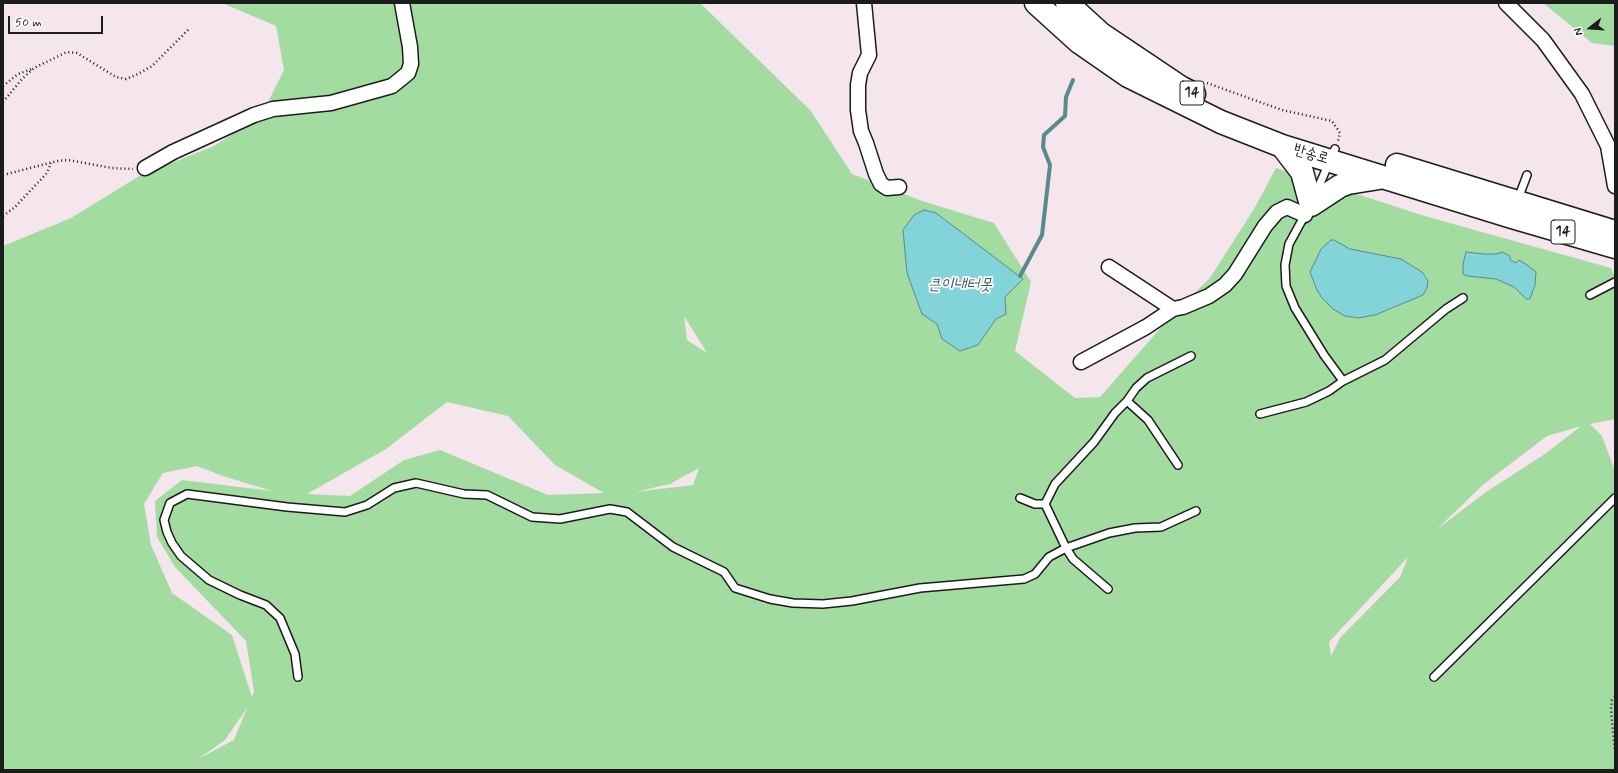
<!DOCTYPE html>
<html>
<head>
<meta charset="utf-8">
<style>
	body { margin:0 }
	#map { position:relative; width:1618px; height:773px; overflow:hidden; background:#f5e5ec; font-family:Mynerve,sans-serif }
	canvas { display:block }
	.frame { position:absolute; inset:0; border:4px solid #1c1c1c; pointer-events:none }
	.north { position:absolute; left:1570px; top:8px; width:40px; height:40px; -webkit-text-stroke:3px #fff; paint-order:stroke; rotate:253deg; font-size:11px; font-weight:700; line-height:16px; text-align:center; color:#1c1c1c }
	.north::after { content:''; display:block; margin:auto; width:14px; height:18px; background:#1c1c1c; clip-path:polygon(50% 0,100% 100%,50% 72%,0 100%) }
	.scale { position:absolute; left:8px; top:16px; width:95px; height:18px; box-sizing:border-box; border:2px solid #1c1c1c; border-top:0; padding-left:5px; font-size:12px; line-height:14px; white-space:nowrap; color:#1c1c1c; -webkit-text-stroke:3px #fff; paint-order:stroke }
</style>
</head>
<body>
<div id="map">
<canvas width="1618" height="773"></canvas>
<div class="frame"></div>
<div class="north">N</div>
<div class="scale">50 m</div>
</div>
<script>
const context = document.querySelector('canvas').getContext('2d');
context.lineJoin = 'round';
function paint(path, color) { context.fillStyle = color; context.fill(path, 'evenodd'); }
const poly = rows => new Path2D(rows.map(r => 'M' + r).join(''));
function stroke(path, color, width, dash) { context.strokeStyle = color; context.lineWidth = width; context.lineCap = dash ? 'butt' : 'round'; context.setLineDash(dash || []); context.stroke(path); }
function label(font, color, halo, rows, align = 'center') {
  context.font = font + ' Mynerve,"Poor Story",sans-serif'; context.lineWidth = 3.5; context.setLineDash([]); context.textBaseline = 'middle'; context.strokeStyle = halo; context.fillStyle = color; for (const [text, x, y, turn = 0] of rows) {
    context.save(); context.translate(x, y); context.rotate((+turn || 0) * Math.PI / 180); context.textAlign = isNaN(turn) ? turn : align; if (halo) context.strokeText(text, 0, 0); context.fillText(text, 0, 0); context.restore();
  }
}
const green = poly([
	[222,3,700,3,811,111,852,174,922,201,994,223,1031,282,1015,351,1075,398,1100,397,1172,315,1210,278,1254,209,1276,168,1428,217,1611,268,1615,277,1615,419,1590,424,1602,436,1615,471,1615,770,3,770,3,246,71,218,141,175,214,146,261,116,284,70,276,26],
	[684,316,707,353,687,340],
	[447,402,508,416,555,465,604,493,548,495,440,450,404,460,350,496,307,494,386,449],
	[1581,426,1545,454,1486,492,1436,530,1484,484,1547,436],
	[197,466,223,476,272,491,182,480,155,501,157,537,175,567,246,641,254,691,252,697,232,635,172,593,151,545,144,504,163,473],
	[699,468,693,485,635,492,670,484],
	[1408,557,1400,577,1340,638,1331,656,1329,642],
	[247,708,234,740,198,759,225,740],
	[1543,3,1615,3,1615,46,1592,43]
]);
const water = poly([
	[924,210,936,213,1023,279,1005,297,1006,314,996,319,978,345,960,351,942,339,937,324,922,314,907,273,903,230,914,215,924,210],
	[1331,240,1334,240,1350,249,1401,259,1422,272,1428,281,1427,288,1423,295,1375,315,1358,318,1345,316,1333,309,1322,298,1317,290,1310,272,1321,249,1331,240],
	[1466,252,1484,254,1496,254,1502,252,1510,256,1510,260,1516,263,1519,260,1527,265,1536,272,1535,285,1530,299,1526,299,1514,287,1496,279,1467,276,1463,274,1463,264,1466,252]
]);
const stream = poly([
	[1020,276,1042,235,1050,165,1043,147,1044,135,1065,116,1066,97,1073,80]
]);
const path = poly([
	[1207,83,1282,110,1332,121,1340,133,1338,141],
	[3,86,18,74,32,69],
	[3,102,22,79,34,68,67,52,77,53,116,77,126,79,138,74,152,66,189,29],
	[3,175,57,161,68,160,112,168,133,169],
	[3,216,15,207,47,173,51,163],
	[1615,697,1612,700,1611,709,1615,752]
]);
const lane = poly([
	[1315,195,1335,149],
	[1518,199,1527,175],
	[1590,295,1615,282],
	[1343,381,1385,360,1446,309,1463,298],
	[1127,401,1148,420,1178,465],
	[1260,414,1306,402,1329,391,1343,381,1324,355,1295,308,1286,286,1285,265,1289,244,1306,213],
	[1020,498,1035,504,1045,504],
	[1108,589,1073,559,1066,548,1045,504,1055,484,1094,442,1115,413,1127,401,1136,388,1147,378,1191,356],
	[298,677,295,654,280,618,266,605,240,595,209,580,181,556,172,543,167,532,164,520,170,503,187,494,287,507,345,512,367,505,394,488,416,483,464,494,487,495,532,517,560,519,610,509,627,512,673,547,724,572,735,588,770,599,793,603,823,604,852,601,920,588,1024,579,1035,574,1049,557,1066,548,1109,533,1135,528,1161,527,1196,511],
	[1434,677,1615,498]
]);
const street = poly([
	[864,3,869,55,860,73,858,85,858,110,861,131,866,143,876,174,881,184,887,188,899,187],
	[1506,3,1543,40,1582,94,1608,146,1615,186],
	[145,168,173,152,254,115,273,109,331,103,392,86,408,73,411,64,410,47,402,3],
	[1109,267,1173,309],
	[1081,362,1146,327,1173,309,1183,307,1209,296,1225,285,1235,274,1265,226,1277,212,1287,207,1305,215]
]);
const primary = poly([
	[1036,3,1079,42,1128,76,1221,122,1282,146,1512,217,1615,247],
	[1067,3,1101,34,1180,87,1194,94],
	[1282,146,1302,172,1311,205,1340,186,1348,183,1379,178],
	[1397,165,1615,232]
]);
const shields = [
	[1192,93,24],
	[1563,232,24]
];
const shieldNames = [
	["14",1192,93],
	["14",1563,232]
];
const streetNames = [
	["반송로",1311,155,17]
];
const waterNames = [
	["큰이내터못",960,286]
];
paint(green, '#a3dca1');
paint(water, '#82d4d9');
stroke(water, '#598a8d', 1);
stroke(stream, '#598a8d', 4);
stroke(lane, '#1c1c1c', 10);
stroke(street, '#1c1c1c', 17);
stroke(primary, '#1c1c1c', 25);
stroke(path, '#1c1c1c', 2.5, [1, 3]);
stroke(lane, '#fff', 7);
stroke(street, '#fff', 14);
stroke(primary, '#fff', 22);
for (const [x, y, w] of shields) { const box = new Path2D(); box.roundRect(x - w / 2, y - 12, w, 24, 3); context.fillStyle = '#fff'; context.fill(box); stroke(box, '#1c1c1c', 1); }
label('bold 14px', '#1c1c1c', null, shieldNames);
label('15px', '#1c1c1c', '#fff', streetNames);
label('italic 16px', '#405c5e', '#fff', waterNames);
</script>
</body>
</html>
